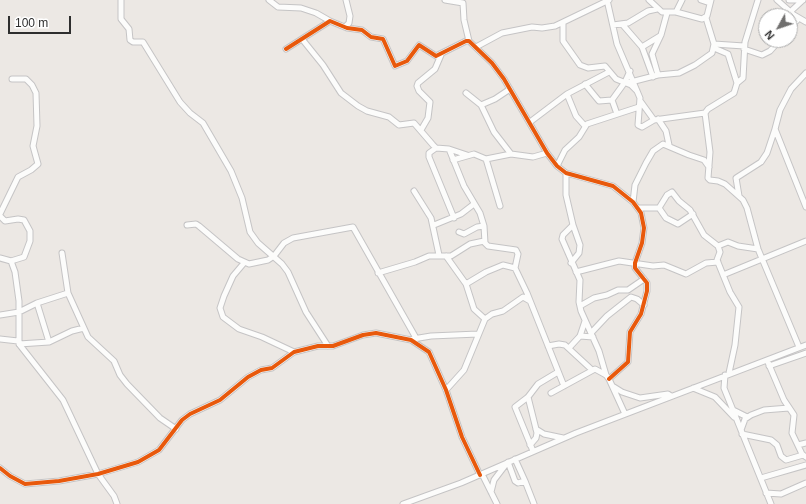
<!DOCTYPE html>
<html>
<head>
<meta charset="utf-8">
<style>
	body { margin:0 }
	#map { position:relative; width:806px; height:504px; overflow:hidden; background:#ece8e4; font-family:Helvetica,sans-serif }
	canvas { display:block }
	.north { position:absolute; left:758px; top:8px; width:40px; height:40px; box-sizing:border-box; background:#fff; border:1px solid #ababab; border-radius:50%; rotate:230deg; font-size:11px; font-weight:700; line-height:16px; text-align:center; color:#2e2e2e }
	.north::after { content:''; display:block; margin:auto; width:14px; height:18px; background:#706f6e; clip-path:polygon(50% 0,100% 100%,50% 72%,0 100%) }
	.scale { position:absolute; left:8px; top:16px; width:63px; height:18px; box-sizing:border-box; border:2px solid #2e2e2e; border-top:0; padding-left:5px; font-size:12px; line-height:14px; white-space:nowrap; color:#2e2e2e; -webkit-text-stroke:3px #fff; paint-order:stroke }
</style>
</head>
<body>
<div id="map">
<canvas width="806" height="504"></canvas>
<div class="north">N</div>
<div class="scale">100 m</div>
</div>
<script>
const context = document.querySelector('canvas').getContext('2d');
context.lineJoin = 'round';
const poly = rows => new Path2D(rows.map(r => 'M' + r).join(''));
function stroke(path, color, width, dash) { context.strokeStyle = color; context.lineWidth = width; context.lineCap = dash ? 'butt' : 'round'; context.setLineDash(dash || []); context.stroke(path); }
const minor = poly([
	[121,0,121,19,129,29,130,40,133,42,143,42,180,102,190,113,203,123,231,171,242,198,250,232,258,243,282,264,288,272,306,312,328,346],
	[269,0,278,7,301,8,316,13,330,21],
	[445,0,463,3,464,20,469,41],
	[607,0,617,44,640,98,638,125,642,127,654,120,705,113],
	[649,0,662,12,676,12,702,19,707,16,711,0],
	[701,0,710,3],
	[777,0,794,15,806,22],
	[789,0,803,0],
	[676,12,682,0],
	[790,12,803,0],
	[563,23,563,41,580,65,588,68,605,66,616,79,631,85,637,91],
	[622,24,642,47,653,77],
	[613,25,628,23,648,11,657,9],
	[345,27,349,23,350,16,346,0],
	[790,28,799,18],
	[302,39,323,65,341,93,358,106,367,111,389,117,399,125,414,123,433,145,436,148,449,149,464,186,480,213,484,226,485,243,488,246,516,250,518,254,515,268,527,293,564,386],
	[714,44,744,46],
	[476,47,502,33,532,27,542,28,555,26,609,0],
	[642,47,660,36],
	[714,48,728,54,737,83,734,93,708,109,705,113,710,152,708,178,710,180,718,181,725,184,743,200,747,208,758,249,799,347],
	[286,49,330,21,347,28,362,30,371,37,383,39,395,66,407,61,419,45,436,56,466,41,469,41,492,63,504,79,547,153,557,166,566,173,613,186,633,202,641,213,644,228,642,243,635,263,635,268,647,283,647,291,641,314,630,332,628,362,609,379],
	[744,49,762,55,770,51,780,40],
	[806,73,791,89,780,110,775,129,806,207],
	[658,75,652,54,661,35,667,13],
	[627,83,658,75,679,73,695,65,712,53,714,44,706,18],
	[737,83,743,78,745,42,758,0],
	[585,84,599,101,612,100],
	[466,93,481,105,495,99,510,89],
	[567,94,576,116,585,126],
	[641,102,654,120],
	[481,105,494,132,511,154],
	[617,114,612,100,625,82,630,71],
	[658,119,666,131,669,145],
	[530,122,567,94,609,72],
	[421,130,428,118,430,102,419,91,417,86,418,83,435,69,441,55],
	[436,148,429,153,429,157,454,218],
	[449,149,467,155],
	[486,159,500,206],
	[453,160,474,154,486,159,511,154,533,157,547,153],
	[557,166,565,150,579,137,587,124,639,107],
	[566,173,566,195,573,225,563,235,562,239,580,280,579,302,581,311,599,351,606,375],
	[414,191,431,218,439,255],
	[739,196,736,178,761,162,767,153,775,129],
	[633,202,635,185,646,163,653,151,663,144,689,155,704,160,709,167],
	[639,208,659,208,666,218,678,224,693,214],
	[659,208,667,195,672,192,679,201,690,210,704,235,718,246,720,252,717,260,730,292,739,307,735,345,729,373],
	[0,214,18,177,31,170,38,164,33,146,37,126,36,93,32,85,26,79,12,79],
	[0,216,5,221,18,219,24,220,30,231,30,241,24,257,11,261],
	[187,225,196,224,199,226,238,259,249,264,268,260,274,256,284,243,293,238,353,227,416,338],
	[434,225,461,214,474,204],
	[459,232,464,234,477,227,484,226],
	[718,246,728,242,738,246,758,249],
	[62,253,68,293,88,337,114,361,120,375,127,384,160,418,176,429],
	[446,256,466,284,474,309,485,319],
	[0,258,11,261,15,272,19,301,19,344,63,400,98,474,114,496,117,504],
	[244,263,233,276,224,296,220,308,223,317,239,329,262,337,294,352],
	[571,263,579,253,580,245,573,225],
	[576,272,619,261,653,266,664,265,686,274,706,263,718,262],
	[378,273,415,262,429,256,451,256,470,244,484,241],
	[723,275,806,241],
	[466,284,486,272,503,265,515,268],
	[37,303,49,342],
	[580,306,594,298,607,295,618,290,628,290,644,279],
	[0,315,19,312,37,303,68,293],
	[591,333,607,316,631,297,637,299,644,305],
	[580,336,593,337],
	[0,339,18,341],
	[413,339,431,336,478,334],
	[19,344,49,342,72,331,84,328],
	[548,346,559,344,565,345,591,369],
	[569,348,580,336,585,321],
	[767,360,784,400,794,415,792,433,802,454,806,457],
	[769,366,806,353],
	[725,375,724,388,771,504],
	[614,387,622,392,640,398,668,394,671,396],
	[693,388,715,397,734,417],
	[446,390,464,370,485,319,492,314,503,311,523,297,530,301],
	[551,393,595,369,606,375,609,379,625,414],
	[528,397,537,433,536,438,530,445],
	[733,410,747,417],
	[536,429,544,434,563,438],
	[741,430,745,419,751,415,764,410,789,408],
	[742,434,771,440,777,445,781,456,786,460,803,455],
	[798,445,806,443],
	[533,451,515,407,528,397,538,384,558,372],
	[515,459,525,481,534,504],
	[508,462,515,481,518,483,525,481],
	[0,468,10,476,25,484,59,481,98,474,138,462,159,450,182,420,190,414,220,400,248,377,261,370,272,368,294,352,318,346,333,346,363,335,376,333,411,340,429,352,446,390,462,437,480,475],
	[482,474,497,504],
	[761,478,806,465],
	[491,492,494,480,507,463],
	[766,493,781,494,806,483],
	[403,504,461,483,576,433,806,345]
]);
const cycleway = poly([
	[286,49,330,21,347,28,362,30,371,37,383,39,395,66,407,61,419,45,436,56,466,41,469,41,492,63,504,79,547,153,557,166,566,173,613,186,633,202,641,213,644,228,642,243,635,263,635,268,647,283,647,291,641,314,630,332,628,362,609,379],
	[0,468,10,476,25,484,59,481,98,474,138,462,159,450,182,420,190,414,220,400,248,377,261,370,272,368,294,352,318,346,333,346,363,335,376,333,411,340,429,352,446,390,462,437,480,475]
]);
stroke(minor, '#c5c4c5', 7);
stroke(minor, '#fcfcfb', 5);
stroke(cycleway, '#e8590c', 4);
</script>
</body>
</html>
